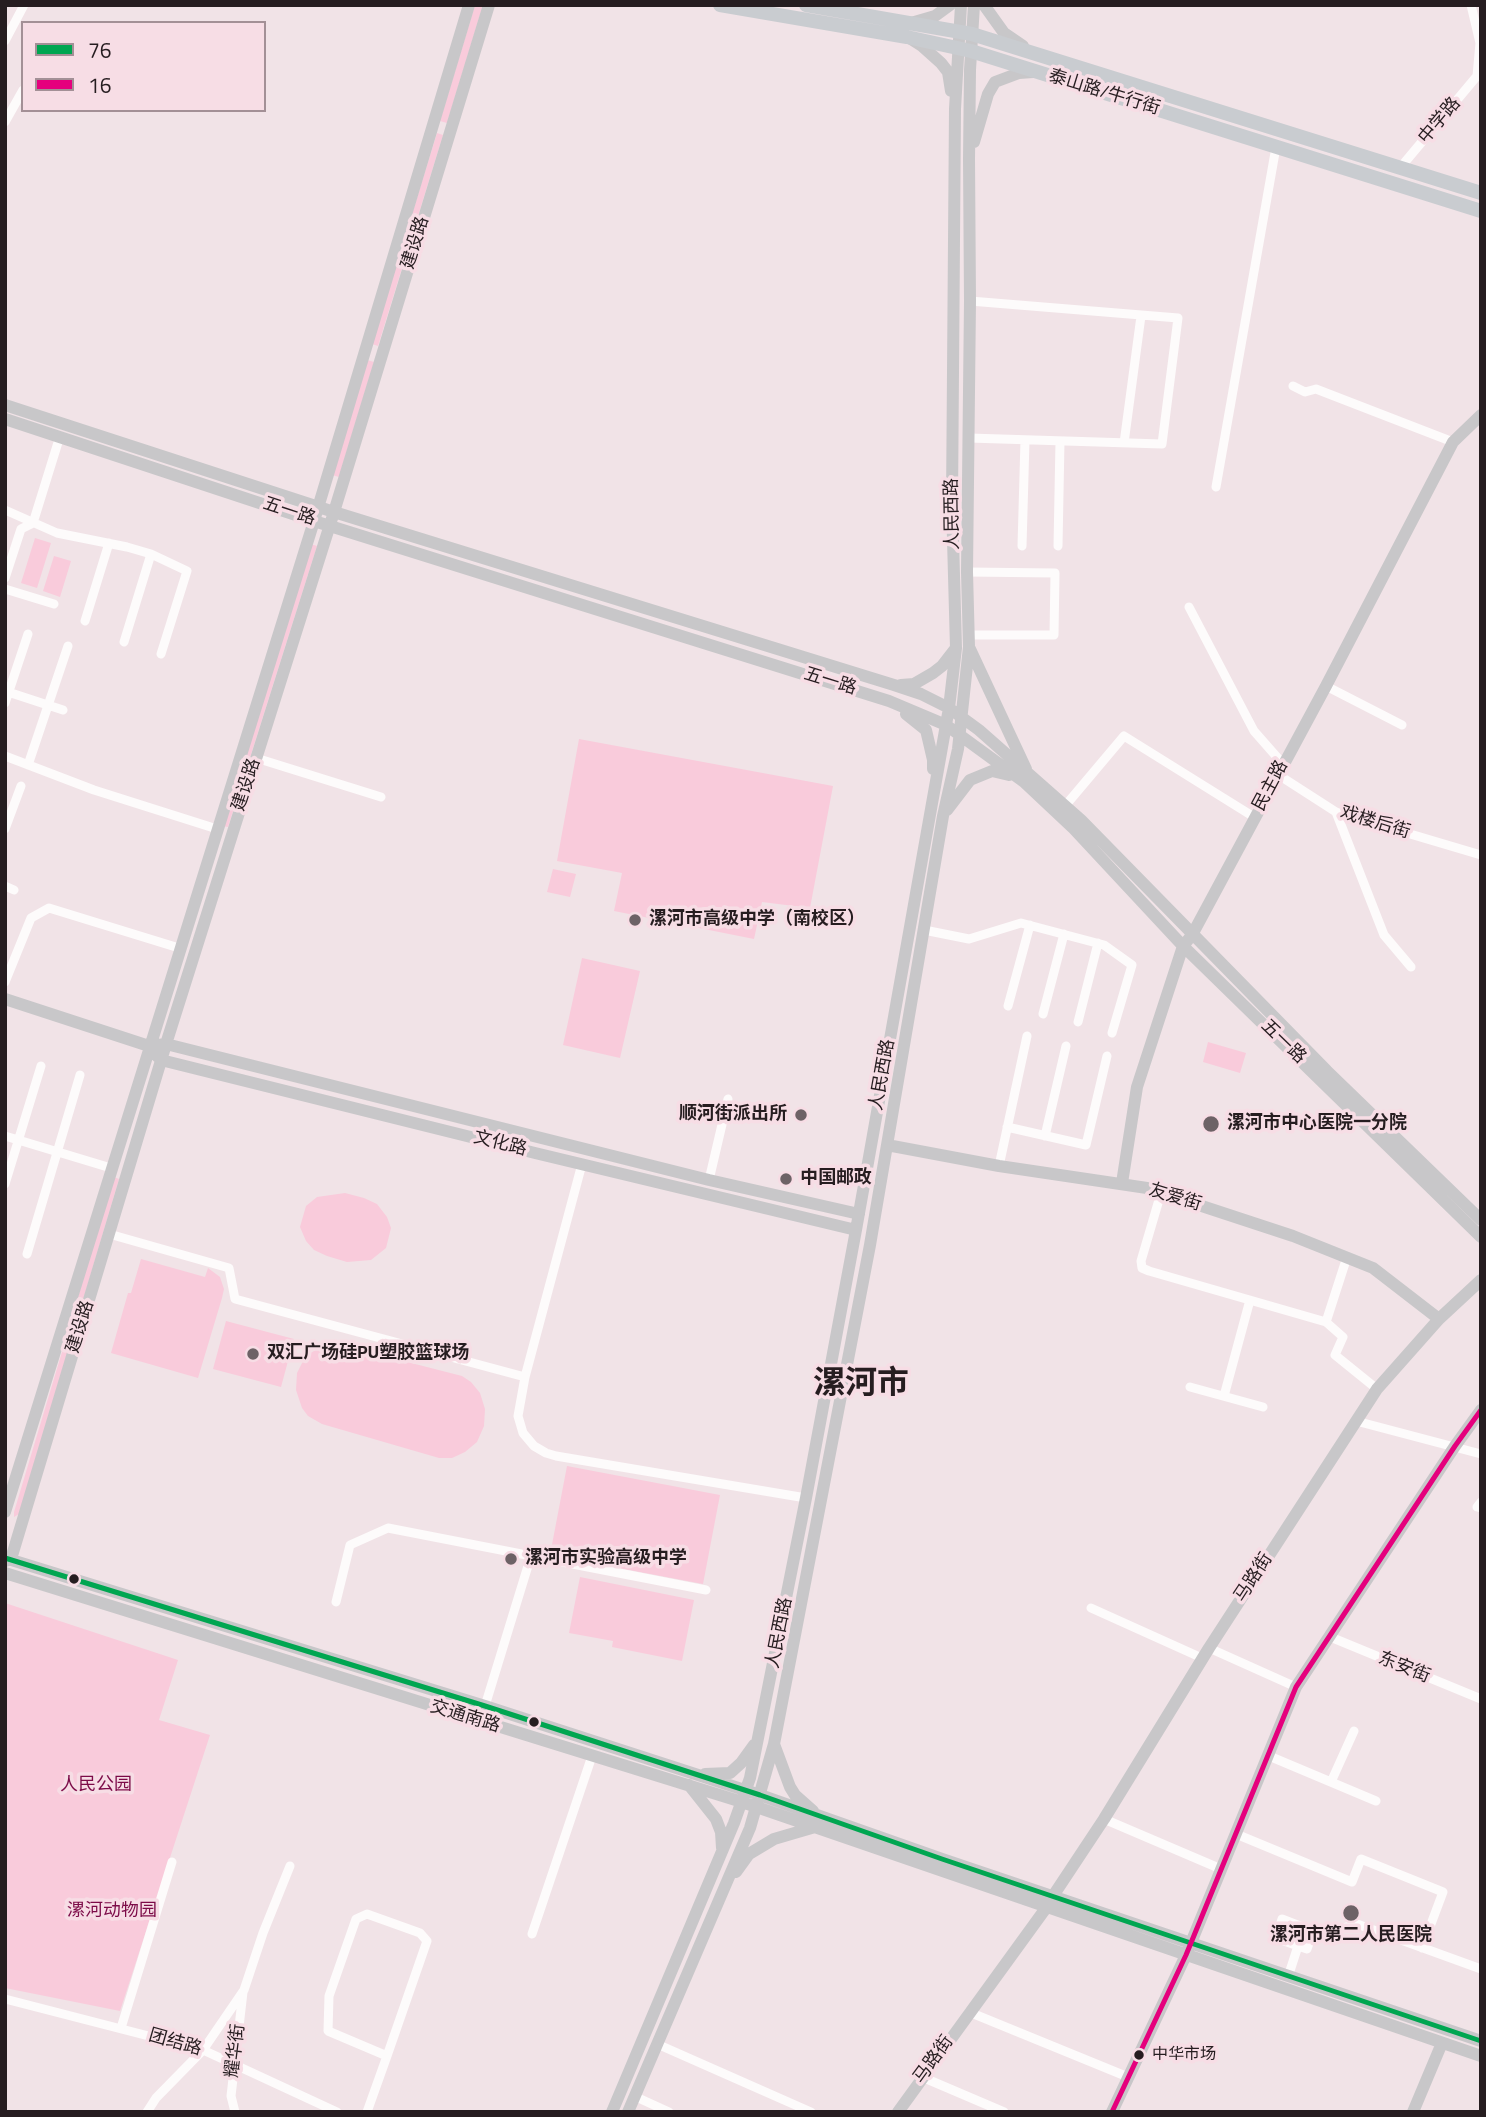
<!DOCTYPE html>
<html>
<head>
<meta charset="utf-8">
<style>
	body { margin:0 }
	#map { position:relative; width:1486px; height:2117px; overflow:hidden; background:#f1e3e7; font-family:"Titillium Web",sans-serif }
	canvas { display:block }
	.frame { position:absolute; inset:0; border:7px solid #261d20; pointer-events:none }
	.legend { position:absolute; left:21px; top:21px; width:245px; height:91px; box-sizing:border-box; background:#f7dde5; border:2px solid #a39096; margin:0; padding:9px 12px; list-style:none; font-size:21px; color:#261d20 }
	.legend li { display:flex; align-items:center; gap:14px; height:35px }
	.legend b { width:35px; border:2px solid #a39096 }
</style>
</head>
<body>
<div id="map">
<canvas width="1486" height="2117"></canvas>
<div class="frame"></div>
<ul class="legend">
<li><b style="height:9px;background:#00a651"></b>76</li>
<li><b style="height:9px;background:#e5007d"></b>16</li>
</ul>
</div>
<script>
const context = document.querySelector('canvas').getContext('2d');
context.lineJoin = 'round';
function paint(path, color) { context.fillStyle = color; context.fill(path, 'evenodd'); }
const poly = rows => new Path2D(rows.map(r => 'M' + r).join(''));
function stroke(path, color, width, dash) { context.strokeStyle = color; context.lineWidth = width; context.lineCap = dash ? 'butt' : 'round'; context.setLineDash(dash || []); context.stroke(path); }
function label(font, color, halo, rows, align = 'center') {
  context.font = font + ' "Titillium Web","Noto Sans SC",sans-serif'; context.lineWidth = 7; context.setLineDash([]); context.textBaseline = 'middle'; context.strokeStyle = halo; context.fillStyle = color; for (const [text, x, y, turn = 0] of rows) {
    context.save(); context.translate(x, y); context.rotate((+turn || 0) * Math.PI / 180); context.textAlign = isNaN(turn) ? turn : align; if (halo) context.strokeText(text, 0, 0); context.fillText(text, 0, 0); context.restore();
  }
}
const green = poly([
	[475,5,483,5,447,123,440,121],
	[437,133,443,135,378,346,372,344],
	[367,360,374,362,339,477,332,475],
	[35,538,51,543,37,588,21,583],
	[311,544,317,546,228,827,222,826],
	[54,556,71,561,60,597,43,591],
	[579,739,833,786,810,908,762,902,754,939,614,911,622,873,557,861],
	[553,869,576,874,570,897,547,892],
	[582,958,640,971,620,1058,563,1045],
	[1208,1042,1246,1053,1240,1073,1203,1062],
	[114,1177,119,1179,76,1324,70,1323],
	[345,1193,364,1198,377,1204,387,1217,391,1228,386,1248,371,1260,347,1262,327,1256,314,1250,306,1241,300,1227,306,1206,317,1197],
	[141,1259,205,1277,208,1268,220,1277,224,1289,222,1298,198,1378,111,1353,128,1293,131,1293],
	[226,1321,294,1339,281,1387,213,1369],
	[68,1332,73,1334,19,1514,14,1517,14,1512],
	[341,1345,462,1376,471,1382,480,1393,485,1409,484,1426,477,1442,465,1452,452,1458,439,1458,322,1424,308,1416,302,1408,296,1390,297,1373,306,1355,324,1346],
	[567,1466,720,1495,703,1584,550,1555],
	[580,1577,694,1600,682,1661,612,1647,613,1641,569,1633],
	[5,1603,178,1660,159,1720,210,1735,120,2011,5,1988]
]);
const street = poly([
	[1471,5,1480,43,1477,76],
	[5,41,24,5],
	[5,122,23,90],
	[1400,168,1477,76,1481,75],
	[1293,386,1305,392,1316,389,1453,442],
	[969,438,1162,444,1178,318,970,301],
	[1124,443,1141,316],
	[1216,487,1276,147],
	[5,510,57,533,127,547,151,554,187,571,161,654],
	[1022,546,1025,440],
	[1058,546,1060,441],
	[967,572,1055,573,1054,635,969,635],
	[5,578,21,529,33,523,60,436],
	[5,589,54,604],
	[1189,607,1254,731,1283,764],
	[85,621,109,543],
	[124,642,151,554],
	[1326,686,1402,725],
	[5,691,63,710],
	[5,703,28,634],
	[5,756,94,790,217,829],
	[256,758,381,797],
	[28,765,68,646],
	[1277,774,1336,812,1481,855],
	[1065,806,1124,736,1254,817],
	[1336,812,1384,935,1411,967],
	[5,829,21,786],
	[5,886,14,890],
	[924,930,969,939,1021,923,1104,945,1132,965,1112,1033],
	[5,982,31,918,49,908,179,948],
	[1008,1006,1030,925],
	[1043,1014,1064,934],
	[1078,1022,1098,943],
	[1007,1127,1086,1145,1107,1056],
	[5,1136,111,1168],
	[1045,1136,1066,1046],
	[582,1164,525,1377,518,1416,523,1433,534,1446,546,1453,556,1456,806,1498],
	[999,1166,1027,1036],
	[709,1180,728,1099],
	[5,1184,41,1066],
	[1161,1193,1141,1261,1142,1268,1149,1271,1326,1322,1347,1257],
	[109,1234,229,1268,235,1299,525,1377],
	[27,1254,80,1075],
	[1326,1322,1343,1337,1335,1355,1377,1389],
	[1190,1387,1263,1407],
	[1224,1396,1250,1300],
	[1356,1421,1481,1454],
	[1481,1502,1477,1507,1481,1508],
	[336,1602,350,1545,388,1528,706,1590],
	[1091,1608,1202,1658],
	[1328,1636,1481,1699],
	[1209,1648,1296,1687],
	[485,1706,531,1556],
	[1269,1756,1376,1801],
	[1331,1782,1354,1731],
	[1104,1819,1221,1869],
	[1236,1834,1352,1882,1361,1859,1443,1892,1422,1948],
	[532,1934,592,1756],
	[1298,1946,1307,1949,1313,1931],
	[1288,1977,1298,1946,1276,1938,1282,1919,1313,1931,1325,1933,1357,1924,1481,1969],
	[5,1999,203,2050,337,2112],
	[969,2012,1128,2077],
	[121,2028,172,1862],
	[657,2044,811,2112],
	[922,2077,1004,2112],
	[634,2096,669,2112],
	[147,2112,156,2098,203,2050,244,1990,263,1933,290,1866],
	[235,2112,231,2096,243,1992],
	[367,2112,387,2056,427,1941,420,1933,367,1914,356,1919,329,1996,328,2031,387,2056]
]);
const secondary = poly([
	[984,5,1004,33,1023,46],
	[911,23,935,16,950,5],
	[911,39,922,46,941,63,948,72,951,91],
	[974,142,988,94,995,82,1019,73,1033,72],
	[5,405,334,512,894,685,921,694,949,708,979,730,1081,820,1327,1071,1481,1220],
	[5,419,314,521,889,701,946,725,1024,782,1074,829,1183,946,1481,1237],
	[970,649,1026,769],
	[901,685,914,684,933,673,942,666,956,648],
	[906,714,926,730,933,760,933,769],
	[947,810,970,780,992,771,1009,775],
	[5,999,149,1046,166,1044,709,1180,859,1214],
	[156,1055,161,1060,535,1153,856,1230],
	[887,1145,999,1166,1147,1188,1293,1236,1373,1268,1439,1319],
	[1122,1183,1137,1087,1183,946,1192,935,1326,686,1453,442,1481,415],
	[5,1512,314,521,469,5],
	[5,1558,485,1706,760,1795,942,1859,1481,2041],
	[5,1561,11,1559,166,1044,334,512,489,5],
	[5,1573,742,1802,1481,2056],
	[774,1744,790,1787,795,1795,813,1811],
	[705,1774,730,1773,741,1763,754,1745],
	[689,1785,716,1819,721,1832,722,1848],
	[736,1872,749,1854,774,1839,815,1827],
	[1053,1896,1104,1819,1209,1648,1377,1389,1439,1319,1481,1280],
	[612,2112,734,1823,750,1778,806,1498,856,1230,949,708,956,648,952,503,955,109,961,5],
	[628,2112,750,1828,774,1744,870,1245,943,816,958,749,969,647,967,572,970,301,969,159,970,70,974,5],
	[898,2112,1046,1908],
	[1112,2112,1186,1955,1296,1687,1455,1446,1481,1410],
	[1413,2112,1442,2043]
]);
const primary = poly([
	[720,5,907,37,971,51,1481,211],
	[806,5,972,34,1481,193]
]);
const bus1 = poly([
	[5,1558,485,1706,760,1795,942,1859,1481,2041]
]);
const bus2 = poly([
	[1112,2112,1186,1955,1296,1687,1455,1446,1481,1410]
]);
const markers = [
	[635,920,7,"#6d6266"],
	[801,1115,7,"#6d6266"],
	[1211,1124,9,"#6d6266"],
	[786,1179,7,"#6d6266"],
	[253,1354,7,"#6d6266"],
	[511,1559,7,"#6d6266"],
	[74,1579,6,"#261d20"],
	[534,1722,6,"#261d20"],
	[1351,1913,9,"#6d6266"],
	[1139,2055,6,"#261d20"]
];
const busNames = [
	["中华市场",1152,2055]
];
const streetNames = [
	["泰山路/牛行街",1104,93,17],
	["中学路",1440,121,-50],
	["建设路",416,243,-73],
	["五一路",289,512,18],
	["人民西路",953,514,-91],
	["五一路",830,682,17],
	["建设路",247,785,-72],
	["民主路",1271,786,-62],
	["戏楼后街",1375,823,17],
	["五一路",1283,1042,44],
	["人民西路",883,1075,-80],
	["文化路",500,1144,14],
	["友爱街",1175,1198,17],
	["建设路",81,1327,-73],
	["马路街",1254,1578,-57],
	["人民西路",780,1633,-79],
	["东安街",1404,1668,22],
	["交通南路",465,1717,17],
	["团结路",175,2043,16],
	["耀华街",236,2051,-83],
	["马路街",934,2060,-54]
];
const poiNames = [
	["漯河市高级中学（南校区）",649,920],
	["顺河街派出所",787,1115,"right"],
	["漯河市中心医院一分院",1227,1124],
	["中国邮政",800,1179],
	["双汇广场硅PU塑胶篮球场",267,1354],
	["漯河市实验高级中学",525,1559],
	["漯河市第二人民医院",1351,1936,"center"]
];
const parkNames = [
	["人民公园",96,1786],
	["漯河动物园",112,1912]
];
const townNames = [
	["漯河市",861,1385]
];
paint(green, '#f9cbdb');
stroke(street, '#fdfbfb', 9);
stroke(secondary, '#c8c7c9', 12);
stroke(primary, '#c9ccd0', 14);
stroke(bus1, '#00a651', 5);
stroke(bus2, '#e5007d', 5);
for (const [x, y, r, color] of markers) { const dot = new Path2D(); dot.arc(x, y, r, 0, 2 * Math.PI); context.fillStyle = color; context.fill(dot); stroke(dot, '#f7dde5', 2.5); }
label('16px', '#261d20', '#f7dde5', busNames, 'left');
label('18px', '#261d20', '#f7dde5', streetNames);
label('bold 18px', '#261d20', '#f7dde5', poiNames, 'left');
label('18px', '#7c0b48', '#f7dde5', parkNames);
label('bold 32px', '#261d20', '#f7dde5', townNames);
</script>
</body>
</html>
